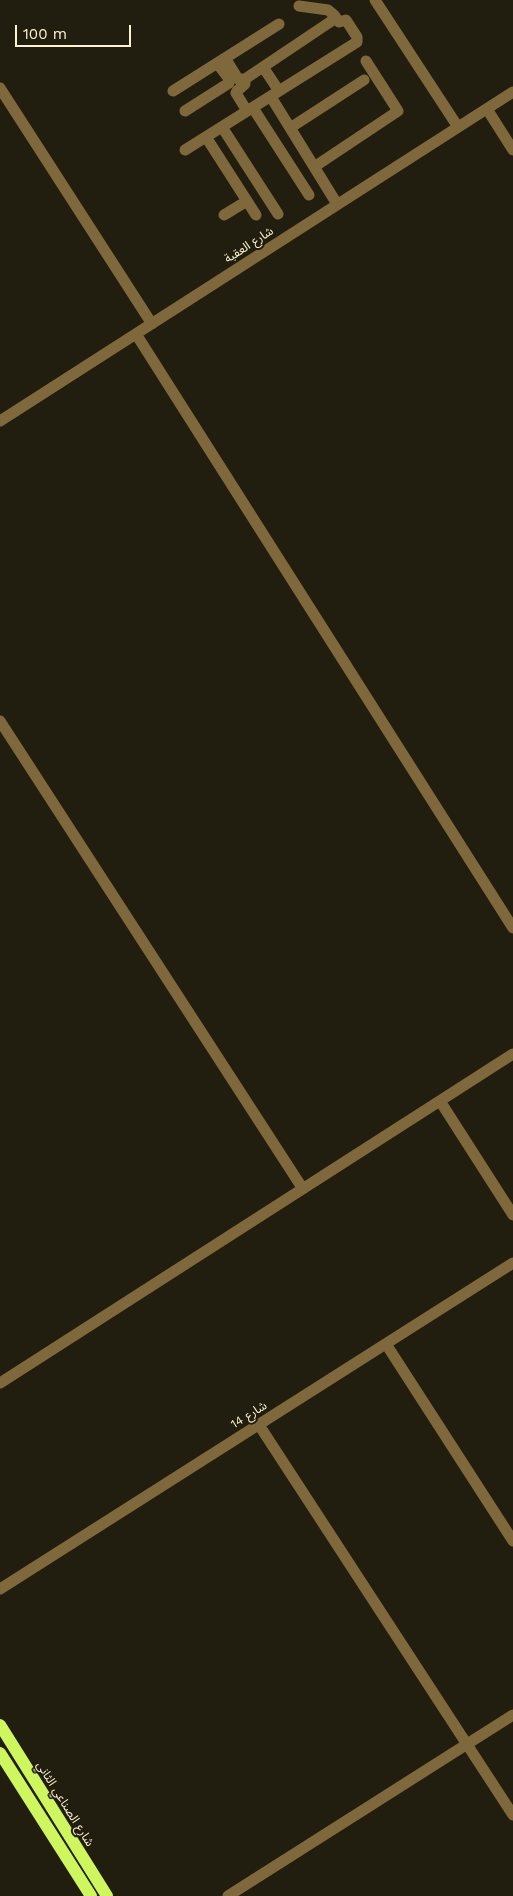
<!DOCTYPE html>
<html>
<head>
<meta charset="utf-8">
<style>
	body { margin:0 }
	#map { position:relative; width:513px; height:1896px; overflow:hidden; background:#221e0f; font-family:"Work Sans",sans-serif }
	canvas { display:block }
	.scale { position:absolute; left:15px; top:25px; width:116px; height:22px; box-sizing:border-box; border:2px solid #fdf2d2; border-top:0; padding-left:6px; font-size:15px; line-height:18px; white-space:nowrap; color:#fdf2d2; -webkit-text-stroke:4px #221e0f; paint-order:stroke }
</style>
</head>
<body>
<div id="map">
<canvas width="513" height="1896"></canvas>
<div class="scale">100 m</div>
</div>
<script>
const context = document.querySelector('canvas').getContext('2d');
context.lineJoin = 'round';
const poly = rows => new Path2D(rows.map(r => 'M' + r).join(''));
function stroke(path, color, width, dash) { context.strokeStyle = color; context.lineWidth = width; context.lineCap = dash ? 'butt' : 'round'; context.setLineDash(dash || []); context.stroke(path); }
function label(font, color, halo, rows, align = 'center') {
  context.font = font + ' "Work Sans","Noto Sans Arabic",sans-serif'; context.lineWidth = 4; context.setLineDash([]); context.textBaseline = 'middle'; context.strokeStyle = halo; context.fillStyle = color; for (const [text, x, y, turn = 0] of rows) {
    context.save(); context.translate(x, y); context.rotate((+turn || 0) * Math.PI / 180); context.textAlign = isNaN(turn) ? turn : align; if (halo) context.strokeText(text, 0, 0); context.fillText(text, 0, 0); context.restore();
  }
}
const minor = poly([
	[375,0,458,127],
	[225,58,238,79,245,79,336,18],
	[263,67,279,91],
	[245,79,245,84,237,91,236,93,247,111],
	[0,88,152,324],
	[173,91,279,24],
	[271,97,337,204],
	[253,108,309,195],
	[487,109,513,150],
	[185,111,229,83,229,79,217,63],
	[222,127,278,214],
	[290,128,364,80],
	[206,137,256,215],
	[185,150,357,42,357,37,346,20,339,22,334,15,328,10,299,6],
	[314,167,398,111,366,61],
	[224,215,247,201],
	[136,334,513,928],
	[0,421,513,92],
	[0,721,303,1189],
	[440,1101,513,1215],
	[386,1344,513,1541],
	[0,1383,513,1054],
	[259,1425,513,1815],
	[0,1589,513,1263],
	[228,1896,513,1715]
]);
const major = poly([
	[0,1725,107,1896],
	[0,1753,91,1896]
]);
const streetNames = [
	["شارع العقبة",249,245,-33],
	["شارع 14",249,1415,-32],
	["شارع الصناعي الثاني",65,1804,58]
];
stroke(minor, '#7f693c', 11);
stroke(major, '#cef75f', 12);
label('12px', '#fdf2d2', '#221e0f', streetNames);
</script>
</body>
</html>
